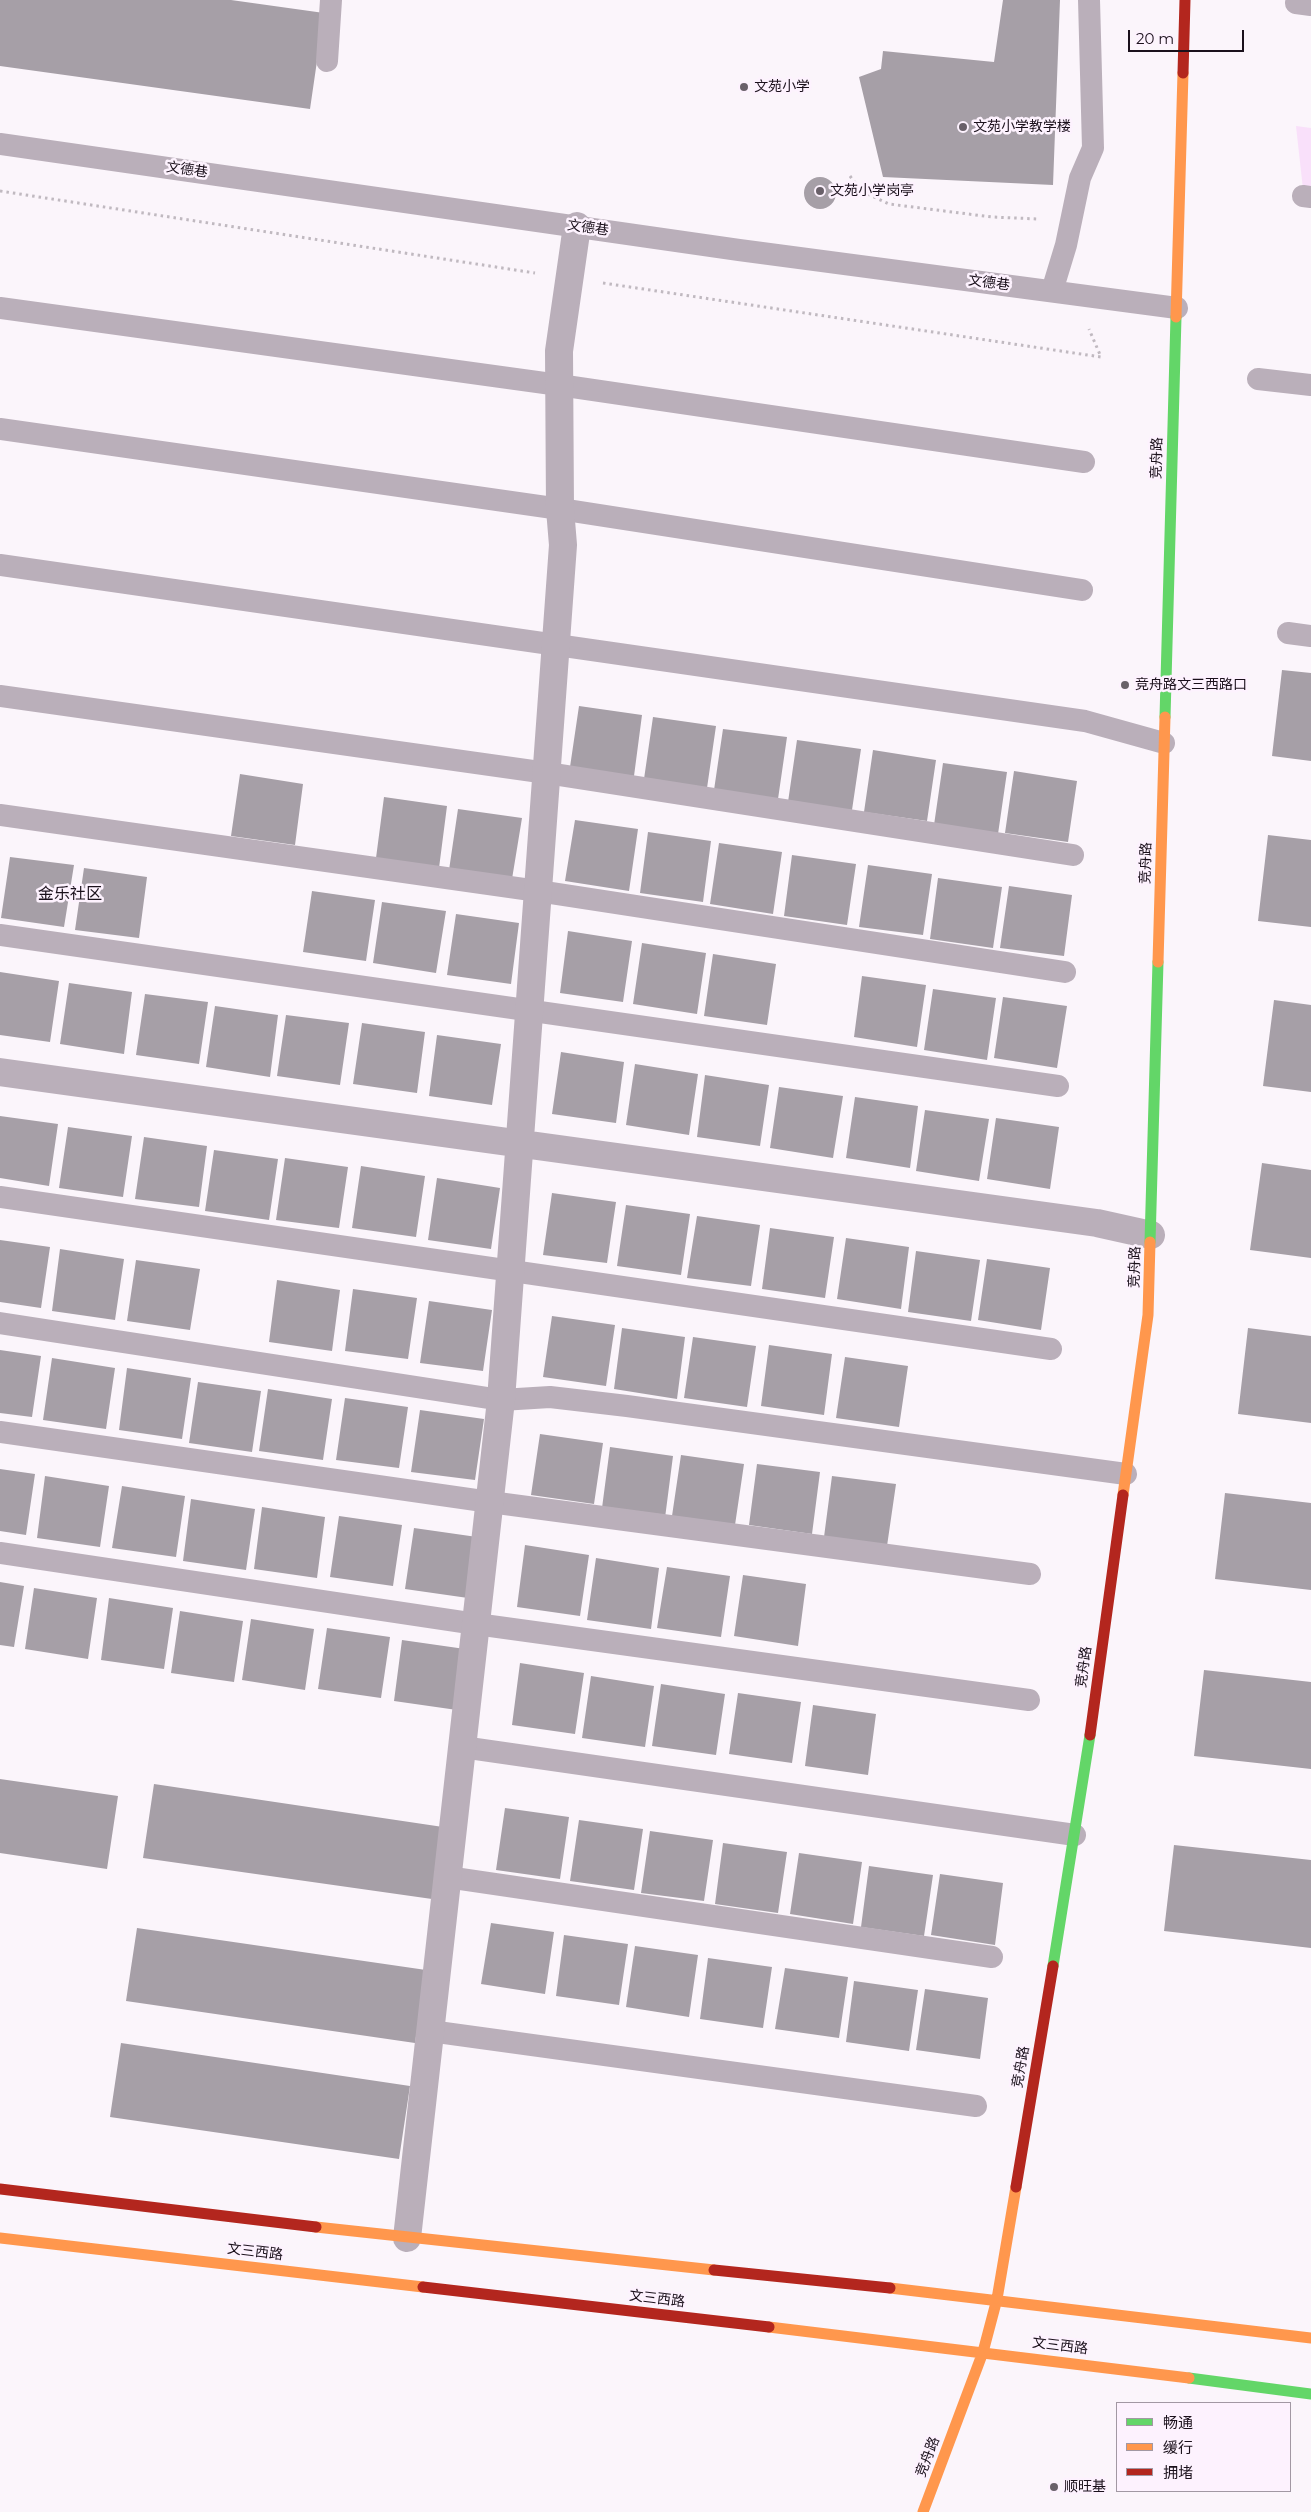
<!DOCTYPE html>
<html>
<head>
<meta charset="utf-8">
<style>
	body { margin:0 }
	#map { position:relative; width:1311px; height:2512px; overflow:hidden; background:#fbf5fb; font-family:Montserrat,"Noto Sans SC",sans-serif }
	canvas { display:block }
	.legend { position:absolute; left:1116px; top:2402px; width:175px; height:90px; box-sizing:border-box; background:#fdf2fe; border:1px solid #a298a3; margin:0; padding:6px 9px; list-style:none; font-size:15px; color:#1a101b }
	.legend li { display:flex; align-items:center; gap:10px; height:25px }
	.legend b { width:25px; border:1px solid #a298a3 }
	.scale { position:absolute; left:1128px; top:30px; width:116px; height:22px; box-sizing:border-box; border:2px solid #1a101b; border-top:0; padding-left:6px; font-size:15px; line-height:18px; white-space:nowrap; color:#1a101b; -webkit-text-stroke:4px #fdf2fe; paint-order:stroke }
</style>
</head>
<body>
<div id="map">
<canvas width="1311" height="2512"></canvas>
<ul class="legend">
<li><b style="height:6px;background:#63d668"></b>畅通</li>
<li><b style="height:6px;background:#ff974d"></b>缓行</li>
<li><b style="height:6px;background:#b3261e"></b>拥堵</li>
</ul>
<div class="scale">20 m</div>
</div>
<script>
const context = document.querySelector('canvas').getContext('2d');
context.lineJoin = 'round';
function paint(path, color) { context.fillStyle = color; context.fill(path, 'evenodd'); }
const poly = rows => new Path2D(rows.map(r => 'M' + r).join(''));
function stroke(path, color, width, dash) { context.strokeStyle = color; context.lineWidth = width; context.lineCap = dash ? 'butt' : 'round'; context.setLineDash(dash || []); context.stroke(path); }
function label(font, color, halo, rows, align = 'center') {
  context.font = font + ' Montserrat,"Noto Sans SC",sans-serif'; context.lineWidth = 5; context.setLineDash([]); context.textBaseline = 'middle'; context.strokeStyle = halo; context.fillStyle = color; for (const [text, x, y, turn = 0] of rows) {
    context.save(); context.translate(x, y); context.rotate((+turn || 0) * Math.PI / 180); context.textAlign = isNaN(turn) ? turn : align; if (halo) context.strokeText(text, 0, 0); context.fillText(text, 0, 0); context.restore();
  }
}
const green = poly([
	[1296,126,1311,128,1311,190,1303,189]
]);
const building = poly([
	[0,0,231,0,324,13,310,109,0,66],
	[1003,0,1060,0,1053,185,883,177,859,77,881,69,883,51,994,62],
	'804 193a16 16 0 1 1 32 0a16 16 0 1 1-32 0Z',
	[1282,670,1311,673,1311,761,1272,756],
	[579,706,642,715,634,776,570,767],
	[653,717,716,726,707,788,644,779],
	[723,729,787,737,778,799,714,790],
	[797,740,861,749,852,810,788,802],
	[873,750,936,760,927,821,864,812],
	[943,763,1007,772,998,834,934,825],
	[1014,771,1077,781,1068,842,1005,833],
	[240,774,303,784,295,845,231,836],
	[384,797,447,806,439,868,376,858],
	[458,809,522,818,512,879,449,870],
	[575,820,638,829,629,891,565,881],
	[648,832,711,841,703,902,640,893],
	[1268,835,1311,840,1311,927,1258,921],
	[719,843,782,852,773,914,710,904],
	[792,855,856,864,847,925,784,916],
	[10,857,74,865,64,927,1,918],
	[868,865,932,874,923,935,859,927],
	[84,868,147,877,139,938,75,930],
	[938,878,1002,887,993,948,930,939],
	[1009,886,1072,895,1064,956,1000,948],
	[312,891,375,900,366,961,303,952],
	[382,902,446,911,436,973,373,963],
	[456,914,519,923,511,984,447,975],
	[568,931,632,941,623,1002,560,993],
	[642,943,706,953,697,1014,633,1004],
	[713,954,776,964,767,1025,704,1016],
	[0,972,59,981,50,1042,0,1035],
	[862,976,926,985,917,1047,854,1037],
	[69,983,132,992,124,1054,60,1044],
	[933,989,996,998,987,1060,924,1050],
	[145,994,208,1002,199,1064,136,1055],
	[1003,997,1067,1006,1057,1068,994,1058],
	[1274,1000,1311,1005,1311,1092,1263,1086],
	[215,1006,278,1015,270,1077,206,1067],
	[286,1015,349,1023,340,1085,277,1076],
	[362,1023,425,1032,417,1093,353,1084],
	[437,1035,501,1044,492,1105,429,1096],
	[561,1052,624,1062,616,1123,552,1114],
	[635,1064,698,1074,689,1135,626,1125],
	[705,1075,769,1085,760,1146,697,1137],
	[779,1087,843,1096,833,1158,770,1148],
	[855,1097,918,1106,910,1168,846,1158],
	[925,1110,989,1119,979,1181,916,1171],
	[0,1116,58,1124,49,1186,0,1178],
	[996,1118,1059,1127,1050,1189,987,1179],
	[68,1127,132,1136,123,1197,59,1188],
	[144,1137,207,1146,199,1207,135,1199],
	[214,1150,278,1159,269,1220,205,1211],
	[285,1158,348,1167,339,1228,276,1220],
	[1262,1163,1311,1170,1311,1258,1250,1250],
	[361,1166,425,1176,416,1237,352,1228],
	[437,1178,500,1188,491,1249,428,1240],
	[552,1193,616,1202,607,1263,543,1255],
	[626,1205,690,1214,681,1275,617,1266],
	[697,1216,760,1225,751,1286,687,1278],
	[770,1228,834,1237,825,1298,762,1289],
	[846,1238,909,1247,901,1309,837,1299],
	[0,1240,50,1247,41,1308,0,1302],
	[60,1249,124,1259,115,1320,52,1311],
	[916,1251,980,1260,971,1321,908,1312],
	[987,1259,1050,1268,1041,1330,978,1320],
	[136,1260,200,1269,190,1330,127,1321],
	[277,1280,340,1290,332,1351,269,1342],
	[353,1289,417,1298,408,1359,345,1351],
	[429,1301,492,1310,483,1371,420,1363],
	[552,1316,615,1325,606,1386,543,1377],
	[622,1328,685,1337,677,1399,614,1389],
	[1248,1328,1311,1336,1311,1423,1238,1414],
	[693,1337,756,1346,747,1407,684,1398],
	[769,1345,832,1354,824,1415,761,1406],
	[0,1350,41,1356,32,1417,0,1413],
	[845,1357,908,1366,899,1427,836,1418],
	[52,1358,115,1368,106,1429,43,1420],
	[127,1368,191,1378,182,1439,119,1430],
	[198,1382,261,1391,252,1452,189,1443],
	[268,1389,332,1399,323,1460,259,1451],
	[345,1398,408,1407,399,1468,336,1460],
	[420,1410,484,1419,475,1480,411,1472],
	[540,1434,603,1443,594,1504,531,1495],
	[610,1447,673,1456,665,1518,602,1508],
	[681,1455,744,1464,735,1525,672,1516],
	[757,1464,820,1472,812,1534,749,1525],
	[0,1469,35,1474,26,1535,0,1531],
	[45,1476,109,1486,100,1547,37,1538],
	[832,1476,896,1484,887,1546,824,1537],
	[122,1486,185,1496,176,1557,112,1548],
	[1225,1493,1311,1503,1311,1590,1215,1579],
	[191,1499,255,1509,246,1570,183,1561],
	[262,1507,325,1517,317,1578,254,1569],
	[339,1516,402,1525,393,1586,330,1577],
	[414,1528,477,1537,468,1598,405,1589],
	[525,1545,589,1555,580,1616,517,1607],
	[596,1558,659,1568,651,1629,587,1620],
	[667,1567,730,1576,721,1637,657,1628],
	[743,1575,806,1584,798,1646,734,1636],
	[0,1582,24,1586,14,1647,0,1645],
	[34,1588,97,1598,88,1659,25,1649],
	[109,1598,173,1608,164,1669,101,1660],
	[180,1611,243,1621,234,1682,171,1673],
	[251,1619,314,1629,305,1690,242,1680],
	[327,1628,390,1637,381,1698,318,1689],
	[402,1640,465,1649,457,1710,394,1701],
	[520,1663,584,1673,575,1734,512,1725],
	[1204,1670,1311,1682,1311,1769,1194,1756],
	[591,1676,654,1686,645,1747,582,1738],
	[661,1684,725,1694,716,1755,652,1746],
	[738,1693,801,1702,792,1763,729,1754],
	[813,1705,876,1714,868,1775,805,1766],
	[0,1779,118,1796,107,1869,0,1853],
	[154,1784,443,1827,432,1899,143,1858],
	[505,1808,569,1817,560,1879,496,1870],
	[579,1820,643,1829,634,1890,570,1881],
	[650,1831,713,1840,704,1901,641,1893],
	[723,1843,787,1852,778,1913,715,1904],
	[1174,1845,1311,1860,1311,1948,1164,1931],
	[799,1853,862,1862,853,1924,790,1914],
	[869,1866,933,1875,924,1936,861,1927],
	[940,1874,1003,1883,995,1945,931,1935],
	[491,1923,554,1932,545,1994,481,1984],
	[137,1928,426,1970,415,2043,126,2001],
	[564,1935,628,1944,619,2005,556,1996],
	[635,1946,698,1955,689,2017,626,2007],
	[708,1958,772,1967,763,2028,700,2019],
	[785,1968,848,1977,839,2038,775,2029],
	[854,1981,918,1990,909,2051,846,2042],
	[925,1989,988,1998,980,2059,916,2050],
	[121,2043,410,2086,399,2159,110,2117]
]);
const path = poly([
	[850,176,861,191,889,204,992,217,1038,219],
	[0,191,535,273],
	[603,283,1101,357,1089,329]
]);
const lane = poly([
	[1296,3,1311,5],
	[327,61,331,0],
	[0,144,739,250,1177,308],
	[1303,196,1311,197],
	[1052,291,1066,245,1080,178,1093,148,1089,0],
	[0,308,559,385,1084,462],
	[1258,379,1311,385],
	[0,429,560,509,1082,590],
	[0,565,1085,721,1164,743],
	[1288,633,1311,636],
	[0,696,547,773,1073,855],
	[0,815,538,891,1065,972],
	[0,935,1058,1086],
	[0,1197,1051,1349],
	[0,1323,501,1400,550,1397,627,1406,1126,1474],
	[0,1432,490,1502,1030,1574],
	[0,1553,476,1624,1029,1700],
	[462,1747,1075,1835],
	[447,1877,992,1957],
	[430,2031,976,2106]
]);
const street = poly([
	[0,1072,1097,1223,1151,1235],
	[407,2238,501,1400,563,545,560,509,559,351,577,226]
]);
const fast = poly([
	[1165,717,1176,317],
	[1150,1242,1158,962],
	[1053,1966,1090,1735],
	[1189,2378,1311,2394]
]);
const slow = poly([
	[1176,317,1183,73],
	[1158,962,1165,717],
	[1123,1495,1148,1315,1150,1242],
	[316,2227,714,2270],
	[0,2238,423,2287],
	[890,2288,1311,2338],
	[769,2327,1189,2378],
	[923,2512,983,2352,997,2299,1016,2187]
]);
const jam = poly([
	[1183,73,1185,0],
	[1090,1735,1123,1495],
	[1016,2187,1053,1966],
	[0,2189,316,2227],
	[714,2270,890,2288],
	[423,2287,769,2327]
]);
const markers = [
	[744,87,5,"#696069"],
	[963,127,5,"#696069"],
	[820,191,5,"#696069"],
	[1125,685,5,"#696069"],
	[1054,2487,5,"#696069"]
];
const poiNames = [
	["文苑小学",754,87],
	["文苑小学教学楼",973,127],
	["文苑小学岗亭",830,191],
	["竞舟路文三西路口",1135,685],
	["顺旺基",1064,2487]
];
const streetNames = [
	["文德巷",187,170,8],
	["文德巷",588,228,8],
	["文德巷",989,283,7],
	["竞舟路",1157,458,-88],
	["竞舟路",1146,863,-88],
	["竞舟路",1135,1267,-88],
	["竞舟路",1084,1667,-82],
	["竞舟路",1021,2067,-80],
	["文三西路",255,2252,7],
	["文三西路",657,2299,7],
	["文三西路",1060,2346,7],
	["竞舟路",928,2457,-69]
];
const quarterNames = [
	["金乐社区",70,894]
];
paint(green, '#f9e0fa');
paint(building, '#a69fa7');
stroke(path, '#c0b9c0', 3, [2.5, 4]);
stroke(lane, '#baafba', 22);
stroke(street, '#baafba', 28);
stroke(fast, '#63d668', 11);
stroke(slow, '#ff974d', 11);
stroke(jam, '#b3261e', 11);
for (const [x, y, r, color] of markers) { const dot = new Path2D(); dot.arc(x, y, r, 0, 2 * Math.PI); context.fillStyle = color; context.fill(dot); stroke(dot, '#fdf2fe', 2); }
label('14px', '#1a101b', '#fdf2fe', poiNames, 'left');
label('14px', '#1a101b', '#fdf2fe', streetNames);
label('16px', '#1a101b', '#fdf2fe', quarterNames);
</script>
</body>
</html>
